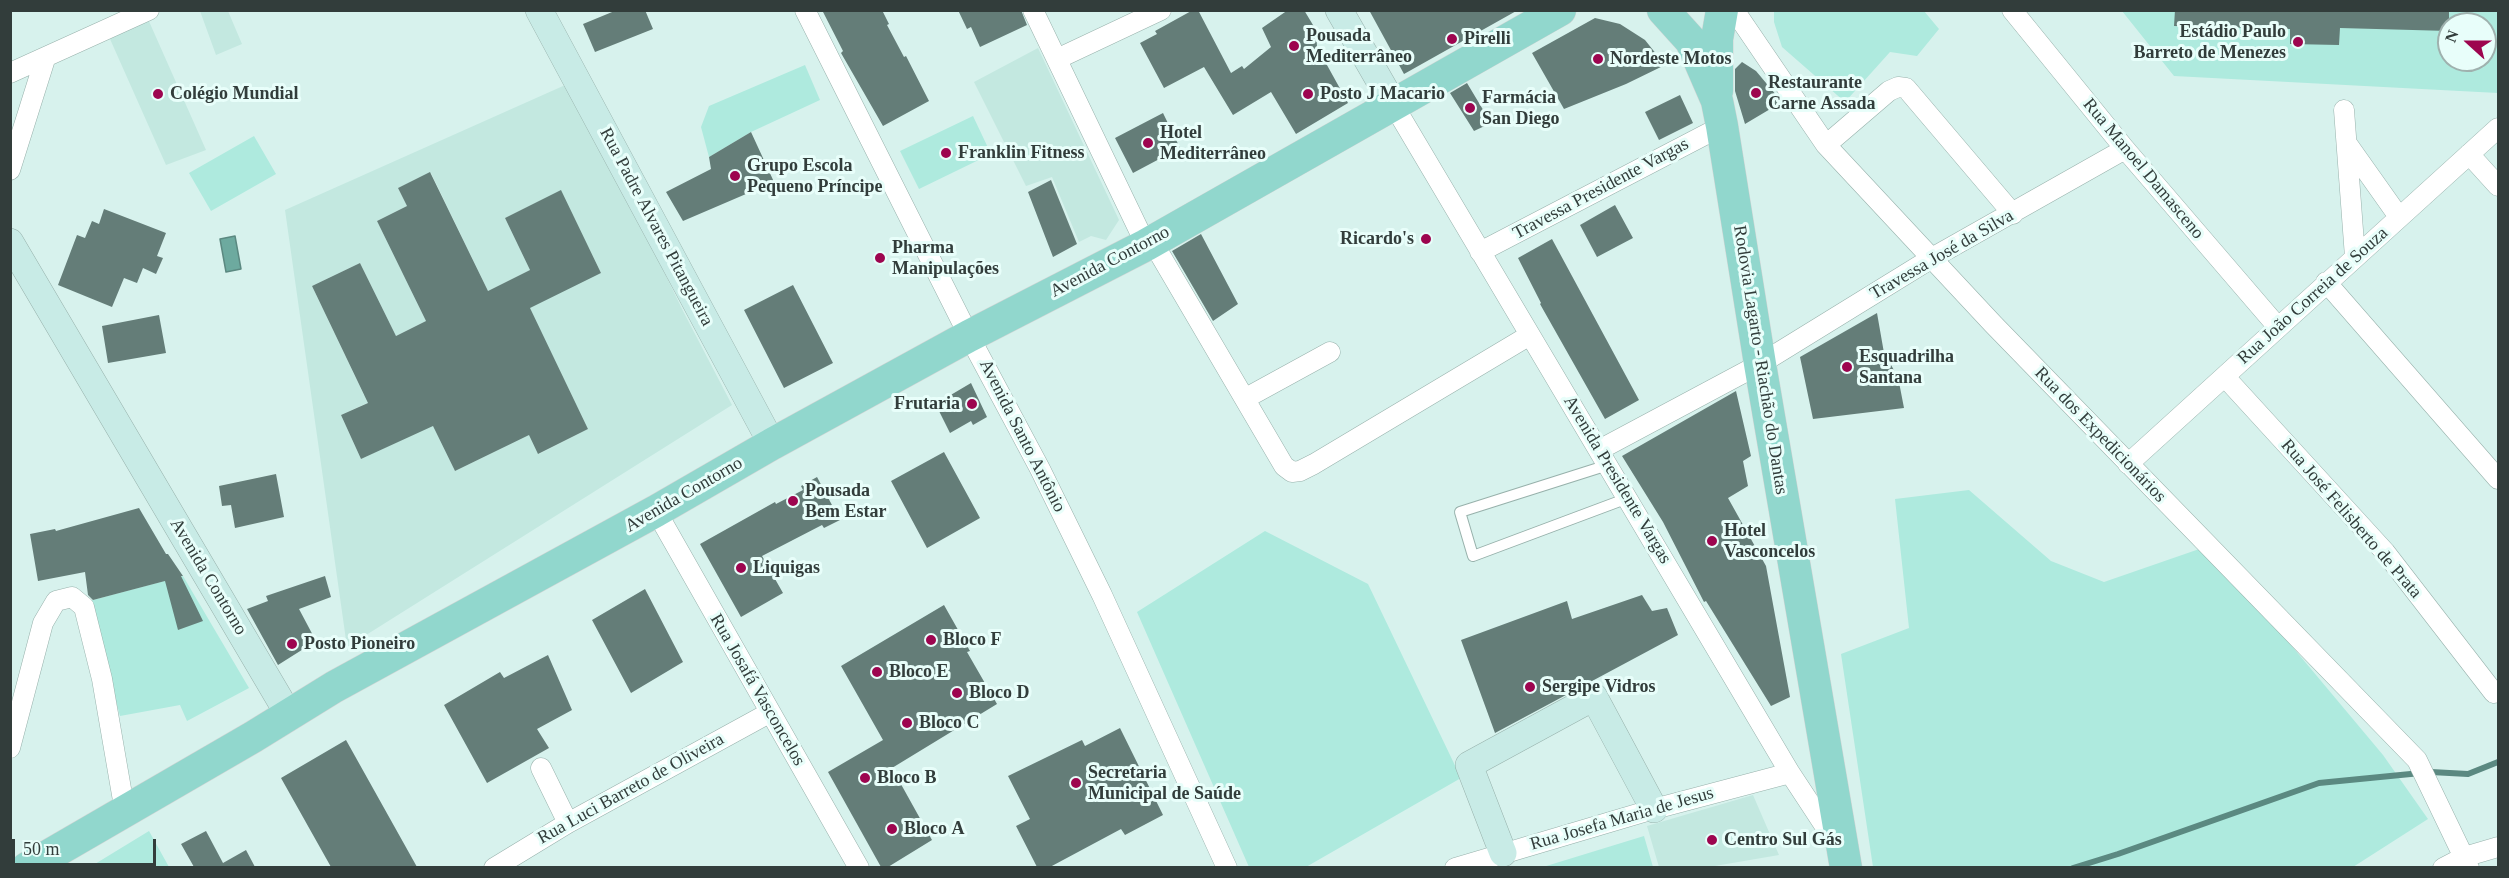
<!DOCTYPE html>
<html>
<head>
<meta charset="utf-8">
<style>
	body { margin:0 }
	#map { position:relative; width:2509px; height:878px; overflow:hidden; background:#d7f2ed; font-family:"Times New Roman",serif }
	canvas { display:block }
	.frame { position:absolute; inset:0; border:12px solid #323d3b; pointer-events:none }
	.north { position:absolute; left:2437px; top:12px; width:60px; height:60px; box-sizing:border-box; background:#e8fefa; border:2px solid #9fb1ae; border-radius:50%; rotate:291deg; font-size:16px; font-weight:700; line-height:24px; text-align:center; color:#323d3b }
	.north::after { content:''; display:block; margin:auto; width:21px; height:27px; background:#9d054f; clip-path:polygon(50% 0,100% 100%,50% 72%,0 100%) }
	.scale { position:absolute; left:12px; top:839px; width:144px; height:27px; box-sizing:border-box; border:3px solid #323d3b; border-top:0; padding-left:8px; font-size:18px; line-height:21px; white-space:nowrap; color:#323d3b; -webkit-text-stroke:4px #e8fefa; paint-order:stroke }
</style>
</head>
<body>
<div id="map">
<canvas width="2509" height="878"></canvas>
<div class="frame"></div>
<div class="north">N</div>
<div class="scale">50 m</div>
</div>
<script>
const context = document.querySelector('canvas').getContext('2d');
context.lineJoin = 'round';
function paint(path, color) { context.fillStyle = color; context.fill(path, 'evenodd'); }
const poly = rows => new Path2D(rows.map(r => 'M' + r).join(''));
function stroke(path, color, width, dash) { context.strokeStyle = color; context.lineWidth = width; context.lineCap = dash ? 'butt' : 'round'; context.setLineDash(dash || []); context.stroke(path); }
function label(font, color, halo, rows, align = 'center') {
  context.font = font + ' "Times New Roman",serif'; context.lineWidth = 6; context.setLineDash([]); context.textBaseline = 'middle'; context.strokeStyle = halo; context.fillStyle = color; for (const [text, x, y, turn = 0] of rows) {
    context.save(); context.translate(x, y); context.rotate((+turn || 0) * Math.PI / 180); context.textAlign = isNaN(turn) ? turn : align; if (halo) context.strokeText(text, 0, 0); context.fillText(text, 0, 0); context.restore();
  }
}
const built = poly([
	[200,11,228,11,242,44,216,55],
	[148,19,206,150,166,165,110,39],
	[1038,48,1119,220,1106,240,1091,236,1079,242,1052,177,1026,186,974,82],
	[572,82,683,311,732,405,347,647,285,210],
	[431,173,488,291,530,270,505,218,561,191,601,273,504,301,530,309,588,429,539,454,483,311,504,447,455,471,404,366,364,395,312,286,360,263,396,336,426,321,377,221,407,206,398,188],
	[400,388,420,431,361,459,341,415],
	[1753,795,1779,855,1709,867,1659,867,1647,826]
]);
const green = poly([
	[1774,11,1924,11,1939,29,1917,56,1890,52,1845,102,1782,47,1774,22],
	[2122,11,2498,11,2498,93,2174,76],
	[2449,24,2485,24,2485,60,2449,60],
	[805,65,820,100,751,132,709,157,701,127,709,106],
	[973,116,991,154,919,189,900,151],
	[254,136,276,174,211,211,189,173],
	[1969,490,2051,561,2104,582,2208,546,2383,755,2428,819,2353,867,1873,867,1841,654,1909,628,1895,499],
	[1265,531,1368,584,1461,778,1306,867,1249,867,1137,612],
	[183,576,249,688,187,721,180,705,120,716,89,601],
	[149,831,169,867,90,867],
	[1644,836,1653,867,1543,867]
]);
const water = poly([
	[235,236,241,269,226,272,220,239,235,236]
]);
const stream = poly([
	[2073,868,2118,854,2319,783,2431,772,2468,774,2498,762]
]);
const building = poly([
	[617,10,645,10,653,29,595,52,583,24],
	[822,10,882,10,889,24,887,25,904,57,906,56,929,101,883,126,841,53,843,51],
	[958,10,1021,10,1027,25,980,47,971,27,967,29],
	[1193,10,1198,10,1231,73,1242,66,1244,69,1271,47,1262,28,1288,10,1304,10,1316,30,1317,47,1348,103,1296,134,1271,92,1233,115,1204,67,1164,88,1140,43,1157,34,1155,31],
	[1369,10,1518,10,1404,74],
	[2175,10,2449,10,2449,31,2340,28,2339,45,2290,44,2290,29,2174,26],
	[1595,18,1620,24,1645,40,1665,65,1626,84,1564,109,1532,53],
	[1742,62,1756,71,1782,102,1745,124,1735,91,1735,69],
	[1467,83,1491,123,1474,131,1450,93],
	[1680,95,1693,123,1659,140,1645,112],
	[1163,113,1180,148,1133,173,1115,138],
	[751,132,774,182,683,221,666,192,711,169,709,157],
	[430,172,488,291,530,270,505,218,561,190,601,273,530,308,588,429,538,454,529,435,455,471,433,426,361,459,341,415,368,403,312,286,360,263,396,336,426,321,377,221,407,206,398,188],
	[1051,180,1077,244,1053,257,1028,192],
	[1615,205,1633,238,1597,257,1580,225],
	[104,209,166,233,157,256,163,258,156,274,143,268,137,283,124,278,112,307,58,285,77,235,85,238,92,221,99,224],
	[1201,234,1238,304,1213,321,1172,251],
	[1552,239,1639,400,1605,419,1540,304,1541,303,1518,258],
	[793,285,833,363,784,388,744,310],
	[1877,313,1884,353,1898,377,1904,408,1813,419,1800,357],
	[159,315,166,353,108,363,102,326],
	[971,383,987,417,973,425,971,421,950,433,934,401,949,396],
	[1736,391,1751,456,1743,461,1748,486,1728,498,1766,566,1790,697,1771,706,1706,601,1704,602,1663,522,1622,456],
	[944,452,980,518,927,548,891,481],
	[276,474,284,517,235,528,231,505,222,506,219,486],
	[817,477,840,520,824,528,822,525,762,556,783,593,741,617,700,544,775,502,776,504,803,490,801,486],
	[139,508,166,554,168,554,183,576,181,576,203,621,178,630,165,581,93,600,88,595,85,572,38,581,30,534,55,529,56,531],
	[325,576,331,597,299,609,316,641,278,665,247,609,268,601,266,596],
	[645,589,683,662,631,693,592,620],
	[1642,595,1652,611,1667,608,1678,635,1495,733,1461,640,1567,601,1572,619],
	[944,605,970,651,967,652,997,704,892,768,932,840,888,867,881,867,828,772,883,740,841,666],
	[548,655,572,710,537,729,549,748,487,783,444,705,500,672,504,678],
	[1120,728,1163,815,1125,835,1121,829,1050,867,1037,867,1016,826,1030,819,1008,776,1082,740,1085,746],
	[346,740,417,867,331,867,281,778],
	[206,831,223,863,246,850,255,867,194,867,181,844]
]);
const lane = poly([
	[1608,465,1460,512,1473,556,1628,498]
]);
const street = poly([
	[805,10,969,336,1040,469,1102,595,1227,868],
	[1033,10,1146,245],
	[1734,10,1826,145,1993,324,2417,760,2469,868],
	[2012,10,2125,149,2277,326],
	[1057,59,1161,10],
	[10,73,149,10],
	[1393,104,1790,773,1836,843],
	[2344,110,2355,257],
	[1826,145,1889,91,1898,87,1906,88,2013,214],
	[2348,145,2399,217],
	[2469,154,2498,186],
	[10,170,45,59],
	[1152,241,1284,466,1292,472,1300,471,1314,464,1530,335],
	[1480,252,1722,126],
	[2326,282,2498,479],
	[2225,377,2385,552,2494,693],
	[1246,398,1330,352],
	[1599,450,1760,364,1932,258,2125,149],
	[2128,464,2498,128],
	[656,511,859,868],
	[10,748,43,623,56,601,72,597,84,607,102,679,125,812],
	[541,768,568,823],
	[494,868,568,823,769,713],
	[1455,868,1654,809,1790,773],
	[2443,868,2464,857,2498,847]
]);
const secondary = poly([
	[539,10,772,444],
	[1339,10,1393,104],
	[10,242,289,715],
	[1503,853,1469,765,1594,697,1654,809]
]);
const primary = poly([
	[1663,10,1691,41,1717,101,1722,126,1760,364,1846,868],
	[1717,91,1717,39,1722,10],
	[27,868,253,737,334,687,656,511,772,444,969,336,1146,245,1560,10]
]);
const markers = [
	[1452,39,6,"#9d054f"],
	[2298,42,6,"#9d054f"],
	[1294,46,6,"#9d054f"],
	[1598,59,6,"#9d054f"],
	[1756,93,6,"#9d054f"],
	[158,94,6,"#9d054f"],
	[1308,94,6,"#9d054f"],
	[1470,108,6,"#9d054f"],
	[1148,143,6,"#9d054f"],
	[946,153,6,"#9d054f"],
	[735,176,6,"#9d054f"],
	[1426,239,6,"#9d054f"],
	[880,258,6,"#9d054f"],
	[1847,367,6,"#9d054f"],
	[972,404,6,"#9d054f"],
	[793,501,6,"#9d054f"],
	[1712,541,6,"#9d054f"],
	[741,568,6,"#9d054f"],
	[931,640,6,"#9d054f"],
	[292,644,6,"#9d054f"],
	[877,672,6,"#9d054f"],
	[1530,687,6,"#9d054f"],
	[957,693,6,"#9d054f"],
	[907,723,6,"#9d054f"],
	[865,778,6,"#9d054f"],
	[1076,783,6,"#9d054f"],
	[892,829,6,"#9d054f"],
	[1712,840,6,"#9d054f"]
];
const poiNames = [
	["Estádio Paulo",2286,32,"right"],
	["Barreto de Menezes",2286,53,"right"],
	["Pousada",1306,36],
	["Mediterrâneo",1306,57],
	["Pirelli",1464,39],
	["Nordeste Motos",1610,59],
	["Restaurante",1768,83],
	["Carne Assada",1768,104],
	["Colégio Mundial",170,94],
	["Posto J Macario",1320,94],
	["Farmácia",1482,98],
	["San Diego",1482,119],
	["Hotel",1160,133],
	["Mediterrâneo",1160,154],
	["Franklin Fitness",958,153],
	["Grupo Escola",747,166],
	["Pequeno Príncipe",747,187],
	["Ricardo's",1414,239,"right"],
	["Pharma",892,248],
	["Manipulações",892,269],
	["Esquadrilha",1859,357],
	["Santana",1859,378],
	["Frutaria",960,404,"right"],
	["Pousada",805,491],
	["Bem Estar",805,512],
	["Hotel",1724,531],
	["Vasconcelos",1724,552],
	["Liquigas",753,568],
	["Bloco F",943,640],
	["Posto Pioneiro",304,644],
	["Bloco E",889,672],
	["Sergipe Vidros",1542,687],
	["Bloco D",969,693],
	["Bloco C",919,723],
	["Secretaria",1088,773],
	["Municipal de Saúde",1088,794],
	["Bloco B",877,778],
	["Bloco A",904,829],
	["Centro Sul Gás",1724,840]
];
const streetNames = [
	["Rua Manoel Damasceno",2143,169,50],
	["Travessa Presidente Vargas",1601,189,-28],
	["Rua Padre Alvares Pitangueira",656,227,62],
	["Travessa José da Silva",1942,255,-30],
	["Avenida Contorno",1110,262,-28],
	["Rua João Correia de Souza",2313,296,-42],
	["Rodovia Lagarto - Riachão do Dantas",1760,360,81],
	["Rua dos Expedicionários",2100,435,46],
	["Avenida Santo Antônio",1022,436,63],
	["Avenida Presidente Vargas",1617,480,59],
	["Avenida Contorno",684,495,-30],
	["Rua José Felisberto de Prata",2351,519,49],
	["Avenida Contorno",208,577,59],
	["Rua Josafá Vasconcelos",757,690,60],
	["Rua Luci Barreto de Oliveira",631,789,-29],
	["Rua Josefa Maria de Jesus",1622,819,-16]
];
paint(built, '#c3e8e0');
paint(green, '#aeeade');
paint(water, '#6daa9f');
stroke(water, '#5b8981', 1.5);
stroke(stream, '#5b8981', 6);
paint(building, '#647d78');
stroke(lane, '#97b1ab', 12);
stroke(street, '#97b1ab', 21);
stroke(secondary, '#97b1ab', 28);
stroke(primary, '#d2d4d4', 33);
stroke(lane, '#fff', 10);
stroke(street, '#fff', 20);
stroke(secondary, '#c8ebe6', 27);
stroke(primary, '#91d7cd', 32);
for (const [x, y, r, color] of markers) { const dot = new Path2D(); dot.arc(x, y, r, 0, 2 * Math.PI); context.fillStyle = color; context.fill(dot); stroke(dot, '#e8fefa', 2); }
label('bold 18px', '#323d3b', '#e8fefa', poiNames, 'left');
label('18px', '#323d3b', '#e8fefa', streetNames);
</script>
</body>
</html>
